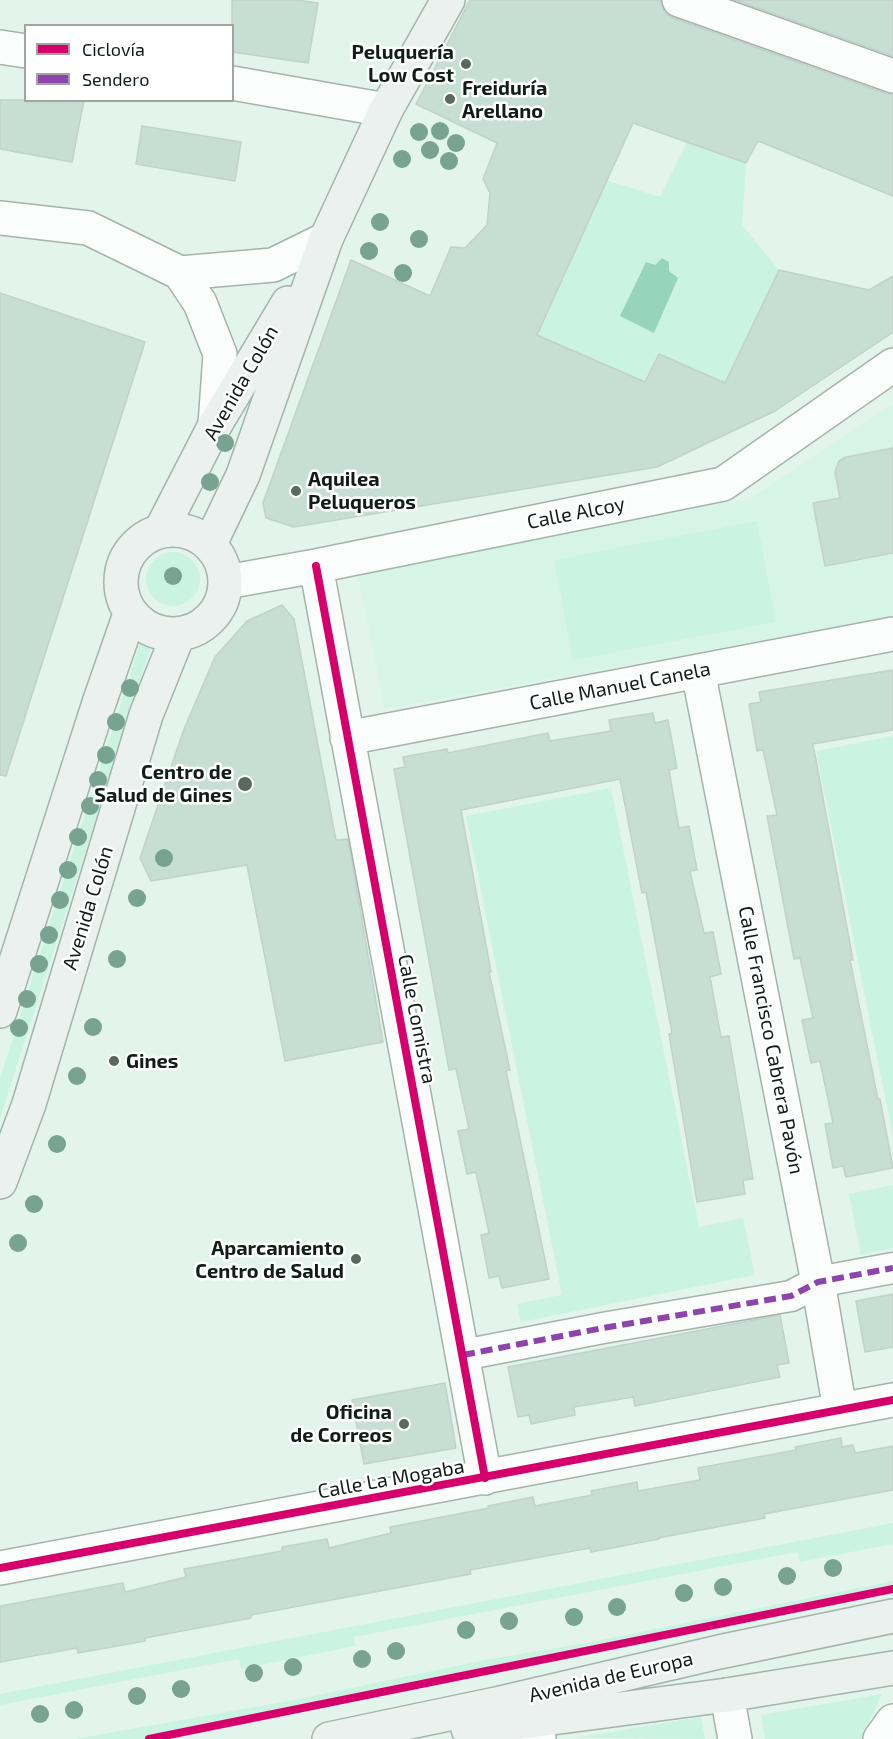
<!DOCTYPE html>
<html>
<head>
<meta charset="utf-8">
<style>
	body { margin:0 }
	#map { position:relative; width:893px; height:1739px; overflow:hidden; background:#e2f4ec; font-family:"Exo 2",sans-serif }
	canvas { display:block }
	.legend { position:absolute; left:24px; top:24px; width:210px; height:78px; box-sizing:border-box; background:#fff; border:2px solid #a0a5a3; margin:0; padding:8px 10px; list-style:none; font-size:18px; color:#111d18 }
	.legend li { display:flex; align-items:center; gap:12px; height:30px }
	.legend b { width:30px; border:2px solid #a0a5a3 }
</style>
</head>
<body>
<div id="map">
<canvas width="893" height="1739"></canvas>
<ul class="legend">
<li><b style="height:8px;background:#d6006c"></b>Ciclovía</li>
<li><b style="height:8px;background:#8e44ad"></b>Sendero</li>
</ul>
</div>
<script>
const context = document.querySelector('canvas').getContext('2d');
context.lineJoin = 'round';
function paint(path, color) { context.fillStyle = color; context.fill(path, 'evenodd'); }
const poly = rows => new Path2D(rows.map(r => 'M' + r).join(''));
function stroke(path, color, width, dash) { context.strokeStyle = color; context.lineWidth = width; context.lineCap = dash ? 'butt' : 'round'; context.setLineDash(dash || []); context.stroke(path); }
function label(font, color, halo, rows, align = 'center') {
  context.font = font + ' "Exo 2",sans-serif'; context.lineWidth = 5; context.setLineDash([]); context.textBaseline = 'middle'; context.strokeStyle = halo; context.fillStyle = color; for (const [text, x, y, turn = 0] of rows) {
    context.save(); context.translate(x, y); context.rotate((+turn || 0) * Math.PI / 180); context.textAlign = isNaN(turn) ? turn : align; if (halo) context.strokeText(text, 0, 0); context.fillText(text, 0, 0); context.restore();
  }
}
const built = poly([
	[893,404,893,616,385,709,357,571,750,499]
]);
const green = poly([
	[687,142,746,163,742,225,779,270,725,383,659,355,645,382,537,335,605,180,660,197],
	[757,521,776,622,573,660,554,560],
	'146 579a27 27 0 1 1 54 0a27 27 0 1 1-54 0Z',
	[141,641,151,646,0,1119,0,1078],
	[893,736,893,1137,816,751],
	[611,788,699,1227,743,1218,755,1275,521,1322,517,1304,562,1295,466,816],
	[893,1185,893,1248,861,1255,849,1194],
	[893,1523,893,1544,800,1562,797,1552,354,1637,355,1646,241,1669,239,1659,0,1705,0,1694],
	[893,1581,893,1589,149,1739,75,1739,294,1700,485,1660,591,1642],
	[882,1694,861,1739,765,1739,761,1715],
	[701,1717,705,1739,574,1738]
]);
const water = poly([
	[662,258,669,262,669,271,678,278,654,333,620,316,646,262,655,265]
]);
const building = poly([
	[232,0,297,0,318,3,308,63,232,52,232,0],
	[470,0,661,0,664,12,673,18,887,94,893,94,893,196,758,141,746,163,633,123,537,335,645,382,659,354,725,383,779,270,869,290,893,276,893,332,775,411,657,467,294,527,266,518,263,503,351,260,430,296,451,247,465,248,487,225,490,193,483,179,497,143,416,104,470,0],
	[735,0,893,0,893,56,735,0],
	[0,100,84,100,72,162,0,149,0,100],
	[142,126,241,142,235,181,136,164,142,126],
	[0,293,145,342,6,776,0,775,0,293],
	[893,448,893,553,825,566,813,503,840,498,835,472,839,461,846,457,893,448],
	[282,605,294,619,336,840,348,839,383,1042,285,1061,247,865,151,881,140,858,184,729,215,657,247,621,282,605],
	[893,670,893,730,813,744,853,960,850,960,878,1100,880,1099,893,1168,846,1177,843,1166,833,1168,825,1124,833,1123,820,1061,811,1063,802,1020,813,1018,800,958,794,959,767,816,777,815,763,750,757,751,749,704,761,702,759,692,893,670],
	[653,713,655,723,668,720,677,768,669,770,679,828,689,826,697,870,690,871,704,933,713,932,721,974,710,977,721,1037,729,1036,753,1179,743,1180,745,1194,697,1202,669,1034,672,1033,646,892,642,893,620,779,461,810,491,972,489,972,510,1070,506,1071,549,1279,502,1288,499,1276,489,1278,481,1235,489,1233,476,1172,467,1174,458,1131,469,1129,456,1069,449,1070,394,769,405,767,403,757,447,749,448,753,548,733,550,741,611,731,609,720,653,713],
	[893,1294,893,1347,865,1352,856,1301,893,1294],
	[780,1315,789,1363,777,1365,780,1377,635,1406,633,1397,574,1407,575,1415,531,1424,529,1415,518,1417,508,1367,780,1315],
	[445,1383,456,1448,364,1464,352,1400,445,1383],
	[841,1438,842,1447,853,1445,855,1453,893,1446,893,1490,764,1514,765,1518,658,1538,659,1539,591,1552,590,1548,470,1570,471,1574,251,1615,251,1618,145,1638,145,1641,78,1653,77,1648,0,1662,0,1606,123,1583,125,1592,186,1577,184,1569,282,1551,282,1547,327,1539,329,1548,391,1533,390,1527,489,1508,488,1506,533,1497,535,1506,592,1495,591,1491,637,1482,638,1491,700,1480,698,1468,796,1450,795,1447,841,1438]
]);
const pedestrian = poly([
	[463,1355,603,1328,791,1296,818,1282,893,1268]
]);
const minor = poly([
	[679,0,893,76],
	[0,47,26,51],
	[232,83,386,110],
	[0,218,88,228,180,273,200,303,220,354,215,425],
	[180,273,273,265,326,239],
	[316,566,485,1478],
	[226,582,316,566,723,484,893,365],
	[698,671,818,1282,840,1410],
	[347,738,893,634],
	[0,1568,893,1400],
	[727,1695,735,1739],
	[520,1723,539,1739],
	[880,1739,893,1721]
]);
const secondary = poly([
	'121 582a52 52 0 1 1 104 0a52 52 0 1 1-104 0Z',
	[161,530,215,425,288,303],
	[210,544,243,475,326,239,386,110,448,0],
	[0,1011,99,703,130,614],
	[0,1182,29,1104,146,715,178,635],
	[468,1729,727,1695,893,1668],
	[329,1739,496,1704,719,1652,893,1616]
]);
const quiet = poly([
	[463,1355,603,1328,791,1296,818,1282,893,1268]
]);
const cycleway = poly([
	[316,566,485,1478],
	[0,1568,893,1400],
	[149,1739,893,1589]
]);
const trees = [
	[440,131],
	[419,132],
	[456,143],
	[430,150],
	[402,159],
	[449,161],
	[380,222],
	[419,239],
	[369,251],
	[403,273],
	[225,443],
	[210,482],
	[173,576],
	[130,688],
	[116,722],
	[106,755],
	[98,780],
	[90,806],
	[78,837],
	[164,858],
	[68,870],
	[137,898],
	[60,900],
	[49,935],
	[117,959],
	[39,964],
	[27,999],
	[93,1027],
	[19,1028],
	[77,1076],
	[57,1144],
	[34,1204],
	[18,1243],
	[833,1568],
	[787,1576],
	[723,1587],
	[684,1593],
	[617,1607],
	[574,1617],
	[509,1621],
	[466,1630],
	[396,1651],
	[362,1659],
	[293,1667],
	[254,1673],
	[181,1689],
	[137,1696],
	[74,1710],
	[40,1714]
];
const markers = [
	[466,64,6,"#5a6862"],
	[450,99,6,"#5a6862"],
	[296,491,6,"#5a6862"],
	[245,784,8,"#5a6862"],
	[114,1061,6,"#5a6862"],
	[356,1259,6,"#5a6862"],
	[404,1424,6,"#5a6862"]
];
const poiNames = [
	["Peluquería",454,52],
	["Low Cost",454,75],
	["Freiduría",462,88,"left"],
	["Arellano",462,111,"left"],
	["Aquilea",308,479,"left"],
	["Peluqueros",308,502,"left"],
	["Centro de",232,772],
	["Salud de Gines",232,795],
	["Gines",126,1061,"left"],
	["Aparcamiento",344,1248],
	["Centro de Salud",344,1271],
	["Oficina",392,1412],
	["de Correos",392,1435]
];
const streetNames = [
	["Avenida Colón",241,383,-60],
	["Calle Alcoy",576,513,-11],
	["Calle Manuel Canela",620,686,-11],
	["Avenida Colón",88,908,-73],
	["Calle Comistra",417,1019,79],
	["Calle Francisco Cabrera Pavón",771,1040,79],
	["Calle La Mogaba",391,1479,-10],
	["Avenida de Europa",611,1677,-13]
];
paint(built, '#d6f5e7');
paint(green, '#cbf3e2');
paint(water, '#97d4bc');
paint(building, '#c6ded4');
stroke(building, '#c3d1cb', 1.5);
stroke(pedestrian, '#a4b3ac', 33);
stroke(minor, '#a4b3ac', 36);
stroke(secondary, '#a4b3ac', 36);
stroke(pedestrian, '#fbfdfc', 30);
stroke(minor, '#fbfdfc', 33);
stroke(secondary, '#eaf1ef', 33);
stroke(quiet, '#8e44ad', 6, [12, 6]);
stroke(cycleway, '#d6006c', 8);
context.fillStyle = '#78a292';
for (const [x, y] of trees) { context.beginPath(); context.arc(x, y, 9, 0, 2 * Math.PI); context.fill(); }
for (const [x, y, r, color] of markers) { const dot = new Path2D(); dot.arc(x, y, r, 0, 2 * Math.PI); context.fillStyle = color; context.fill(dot); stroke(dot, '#fff', 2); }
label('bold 20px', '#111d18', '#fff', poiNames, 'right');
label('20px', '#111d18', '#fff', streetNames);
</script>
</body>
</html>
